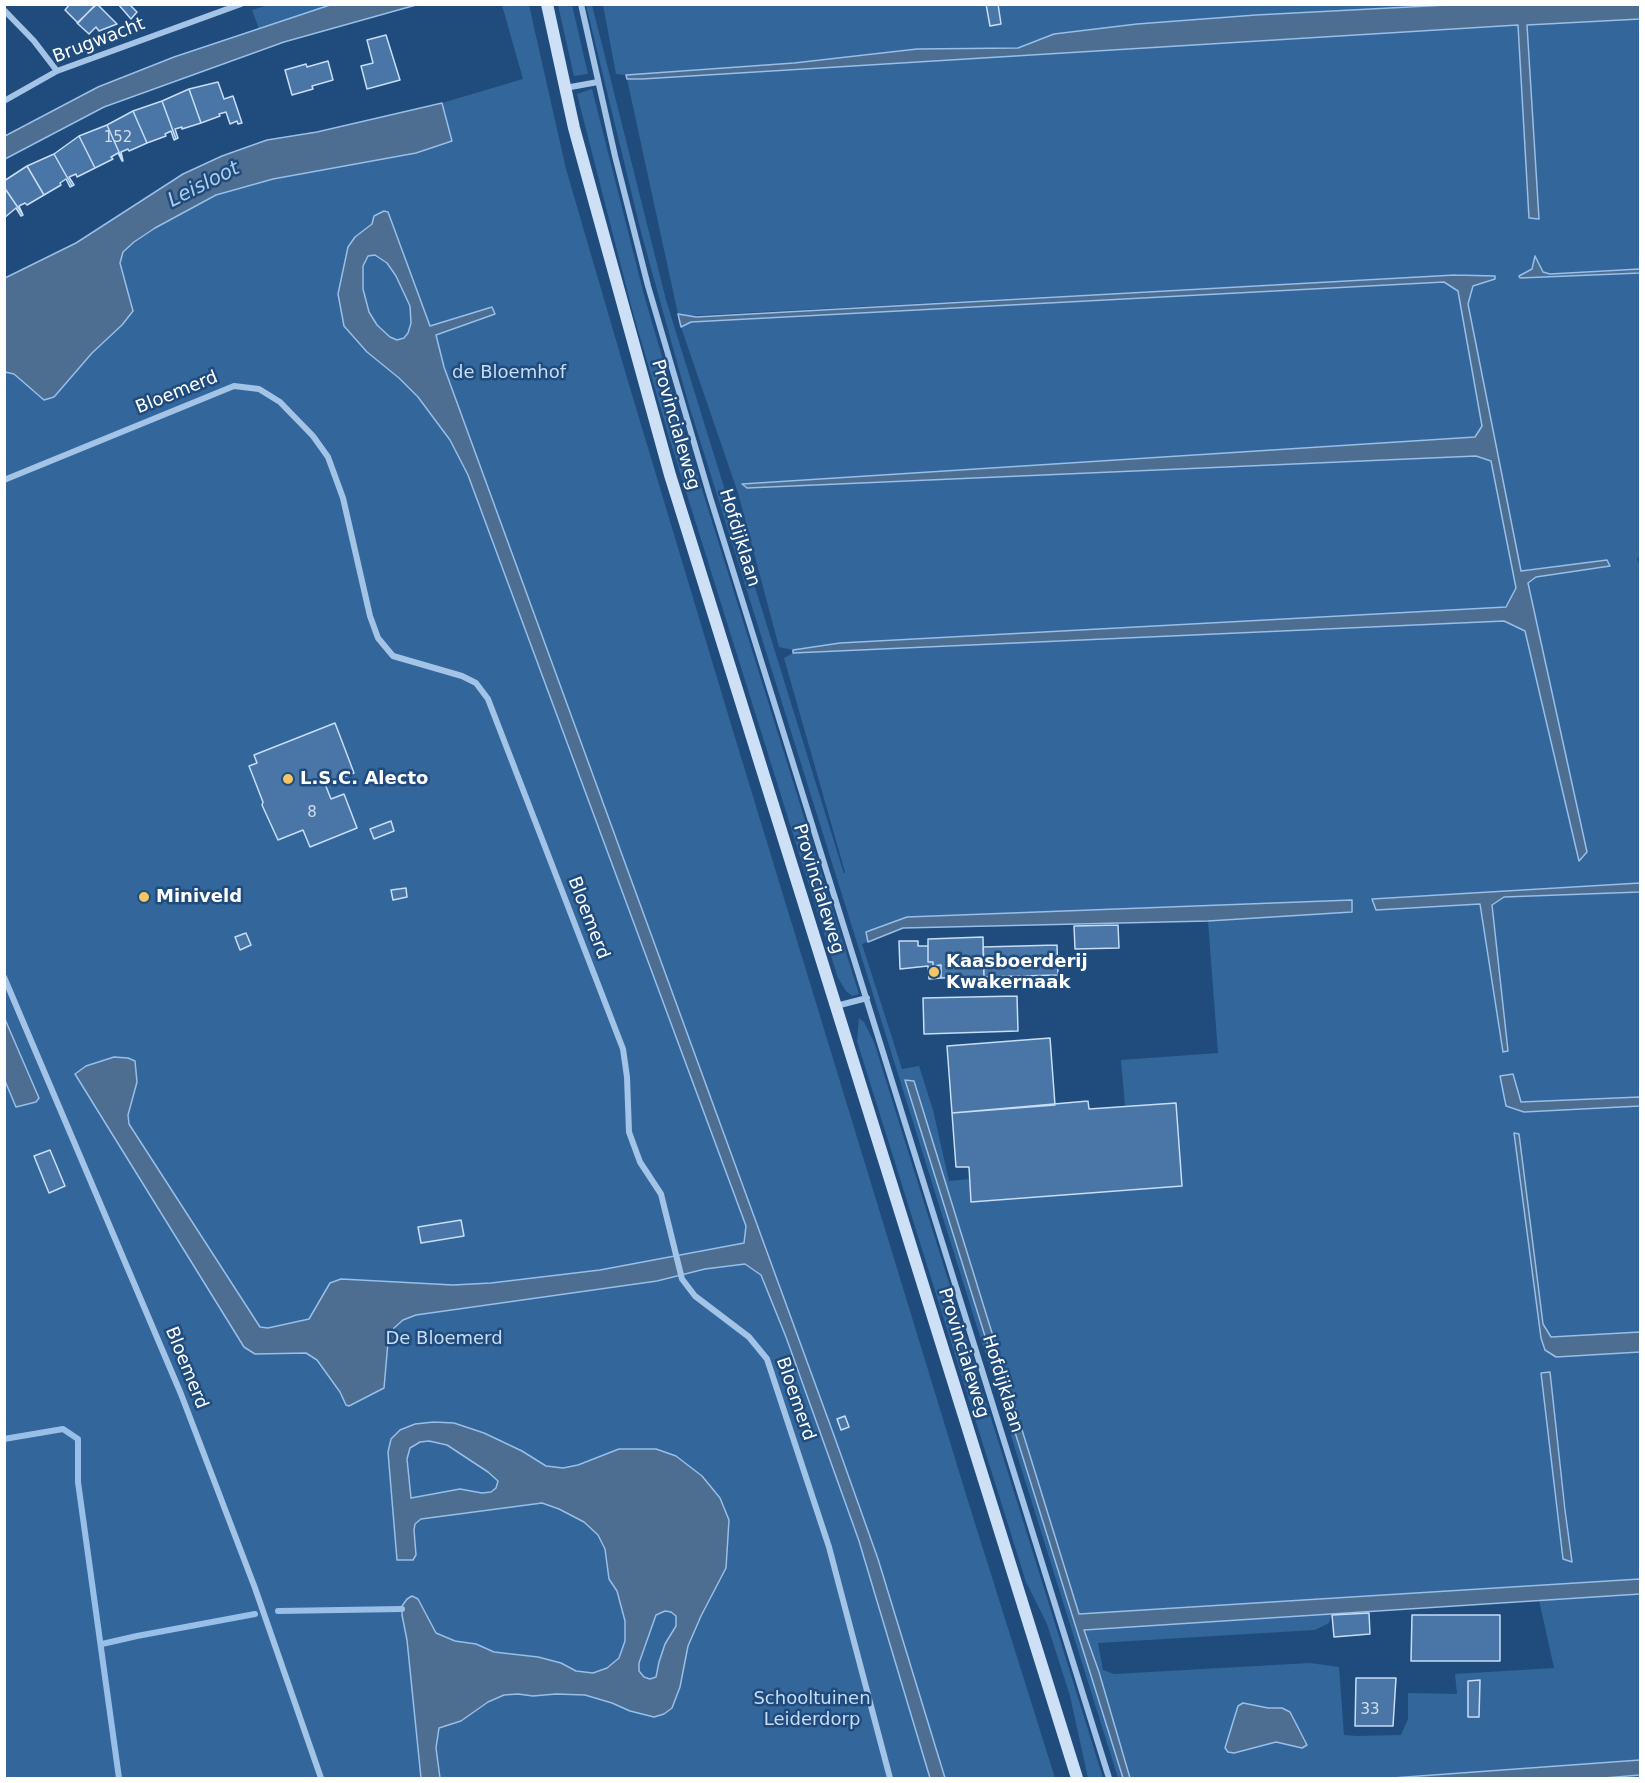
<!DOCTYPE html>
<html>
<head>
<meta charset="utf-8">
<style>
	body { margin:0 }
	#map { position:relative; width:1645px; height:1783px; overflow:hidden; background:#204c7d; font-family:"DejaVu Sans",sans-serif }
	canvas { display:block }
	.frame { position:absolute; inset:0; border:6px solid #fff; pointer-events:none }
</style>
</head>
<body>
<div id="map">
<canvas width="1645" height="1783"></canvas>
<div class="frame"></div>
</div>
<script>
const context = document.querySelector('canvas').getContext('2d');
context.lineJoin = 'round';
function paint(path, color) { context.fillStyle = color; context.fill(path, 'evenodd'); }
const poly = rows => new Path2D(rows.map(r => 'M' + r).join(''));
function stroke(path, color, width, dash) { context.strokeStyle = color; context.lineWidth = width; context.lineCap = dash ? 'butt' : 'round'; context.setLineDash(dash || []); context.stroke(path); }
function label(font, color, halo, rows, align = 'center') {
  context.font = font + ' "DejaVu Sans",sans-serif'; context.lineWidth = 5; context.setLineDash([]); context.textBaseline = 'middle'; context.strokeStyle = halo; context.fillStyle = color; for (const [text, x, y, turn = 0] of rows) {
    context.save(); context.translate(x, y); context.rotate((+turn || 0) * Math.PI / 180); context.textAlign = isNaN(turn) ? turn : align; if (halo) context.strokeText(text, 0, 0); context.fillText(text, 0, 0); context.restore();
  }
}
const green = poly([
	[269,5,333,5,259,29,252,10],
	[502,5,529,5,566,169,627,378,733,731,968,1501,1055,1778,5,1778,4,372,14,374,31,386,38,396,92,353,122,325,133,311,120,263,123,252,134,242,155,228,216,195,245,186,298,174,446,114,442,103,523,79],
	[558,5,572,5,588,74,574,76],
	[586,5,592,5,666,300,844,874,845,872,784,658,793,653,1504,621,1525,631,1579,861,1587,852,1528,582,1536,577,1610,565,1607,560,1521,572,1468,303,1473,286,1494,279,1495,276,1455,275,686,316,678,314,627,79,1519,25,1529,218,1538,219,1527,25,1640,19,1640,269,1550,274,1543,272,1535,257,1532,269,1519,276,1520,278,1640,273,1640,557,1637,558,1640,568,1640,883,1372,899,1376,910,1480,904,1503,1052,1508,1050,1491,905,1504,897,1640,892,1640,1778,1118,1778,688,402,641,232],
	[1208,921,1218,1053,1121,1060,1130,1164,949,1181,933,1110,919,1066,902,1069,862,944,903,928],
	[1549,1372,1550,1372,1572,1562,1542,1373],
	[1539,1600,1554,1668,1455,1674,1457,1694,1408,1693,1408,1719,1401,1735,1357,1736,1344,1735,1339,1667,1310,1663,1114,1674,1103,1670,1098,1643,1315,1630,1329,1623,1332,1613],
	[1249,1704,1268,1708,1277,1708,1300,1731,1305,1739,1302,1748,1276,1742,1260,1745],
	[603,5,1447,5,1256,15,1137,24,1054,34,1018,48,917,49,794,63,626,75,616,74],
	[592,89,644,295,682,425,859,994,852,996,846,991,838,978,669,437,632,309,577,94],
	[1444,282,1458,291,1482,426,1475,437,743,484,747,488,1476,456,1491,461,1516,588,1506,607,840,643,793,650,779,647,738,493,681,327,690,322],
	[859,1018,864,1022,874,1042,1103,1778,1088,1778,1070,1696,1047,1624,1026,1582,857,1041]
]);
const water = poly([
	[333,4,416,5,284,42,104,107,5,159,5,136,98,87,174,57,333,4],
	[1447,5,1640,5,1640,19,1527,25,1539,219,1529,218,1518,25,642,79,627,79,626,75,794,63,917,49,1018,48,1054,34,1137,24,1256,15,1447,5],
	[442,103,452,141,416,153,273,179,216,195,155,228,134,242,123,252,120,263,133,311,122,325,92,353,54,397,44,400,14,374,5,372,5,278,76,243,183,174,222,156,267,140,317,132,442,103],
	[384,211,388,212,430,326,492,307,495,314,436,335,444,367,836,1441,878,1559,945,1778,930,1778,859,1541,786,1337,761,1275,745,1264,705,1269,657,1281,416,1315,403,1320,394,1328,388,1342,384,1388,349,1406,346,1405,340,1392,317,1360,306,1353,255,1354,244,1347,75,1074,86,1066,114,1057,128,1058,135,1061,137,1082,128,1115,129,1124,260,1327,268,1328,309,1319,330,1283,341,1279,453,1285,491,1283,600,1270,744,1243,746,1226,468,475,450,440,418,397,399,378,367,352,344,326,338,294,348,247,355,237,372,224,374,216,384,211],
	[375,255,387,263,396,276,410,306,411,323,408,333,404,338,397,340,390,337,377,325,369,312,363,289,363,266,368,256,375,255],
	[1535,256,1543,272,1550,274,1640,269,1640,273,1520,278,1519,276,1532,269,1535,256],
	[1455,275,1495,276,1495,279,1473,286,1468,304,1521,571,1607,560,1610,566,1536,577,1528,583,1587,852,1579,861,1525,631,1504,621,793,653,793,650,840,643,1506,607,1516,588,1491,461,1476,456,747,488,742,484,1475,437,1482,426,1458,291,1444,282,691,322,681,327,678,314,696,317,1455,275],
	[1640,883,1640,892,1504,897,1492,905,1508,1051,1503,1052,1480,904,1376,910,1372,899,1640,883],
	[1352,900,1352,912,1208,921,903,928,868,942,866,932,907,917,1352,900],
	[4,1017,39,1098,36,1102,16,1107,5,1081,4,1017],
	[1513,1074,1521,1102,1640,1097,1640,1106,1524,1112,1506,1106,1500,1076,1513,1074],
	[905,1080,914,1081,1079,1614,1640,1579,1640,1594,1084,1630,1099,1672,1130,1778,1123,1778,905,1080],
	[1514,1133,1519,1134,1543,1324,1551,1337,1640,1332,1640,1352,1556,1357,1545,1350,1541,1338,1514,1133],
	[1550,1372,1565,1510,1572,1562,1563,1559,1541,1373,1550,1372],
	[434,1422,454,1423,484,1433,522,1451,546,1466,563,1468,578,1465,619,1449,656,1449,676,1456,702,1476,720,1498,729,1520,726,1568,701,1616,688,1646,680,1687,672,1708,664,1714,654,1717,630,1711,612,1703,585,1695,556,1694,533,1696,518,1694,504,1695,488,1702,461,1721,439,1728,436,1748,440,1778,421,1778,407,1640,402,1615,402,1606,407,1599,412,1596,418,1599,436,1633,455,1641,476,1644,494,1652,538,1657,561,1663,576,1671,593,1673,607,1668,619,1658,625,1641,625,1621,617,1591,609,1579,605,1549,598,1535,584,1522,559,1509,542,1503,421,1519,415,1524,414,1530,416,1555,413,1560,397,1560,388,1452,391,1439,400,1430,415,1424,434,1422],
	[429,1441,447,1445,488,1472,498,1481,496,1488,491,1492,482,1493,460,1489,411,1498,407,1459,410,1448,420,1442,429,1441],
	[665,1611,671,1612,676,1616,676,1626,665,1644,659,1662,656,1677,650,1679,644,1677,639,1671,639,1663,656,1615,665,1611],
	[1243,1703,1268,1708,1282,1708,1290,1712,1307,1745,1302,1748,1276,1742,1234,1753,1228,1752,1225,1748,1238,1706,1243,1703],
	[1640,1760,1640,1775,1604,1778,1392,1778,1640,1760]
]);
const stream = poly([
	[4,1439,63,1429,78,1439,78,1482,119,1778],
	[278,1611,402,1609],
	[102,1644,137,1636,255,1614]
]);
const building = poly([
	[70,4,96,4,78,23,65,10,70,4],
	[97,4,117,24,99,31,96,27,89,34,77,23,97,4],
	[118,4,129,4,137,12,131,19,118,4],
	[986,4,998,4,1001,24,990,26,986,4],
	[386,35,400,80,367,89,361,66,373,63,367,40,386,35],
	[328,61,333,80,312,86,313,89,292,95,285,70,306,64,307,67,328,61],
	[218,82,224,99,233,96,242,123,238,124,237,121,230,124,226,112,219,114,220,116,201,123,189,89,218,82],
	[189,89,201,123,182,129,182,127,175,129,178,138,176,139,162,101,189,89],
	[162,101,176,139,174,140,171,131,165,134,166,136,147,143,133,111,162,101],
	[133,111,147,143,129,151,128,149,121,152,123,161,107,125,133,111],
	[107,125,123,161,122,161,118,153,111,157,113,159,95,168,79,136,107,125],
	[79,136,95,168,77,177,76,174,69,177,74,185,72,186,54,154,79,136],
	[54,154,72,186,70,187,66,179,60,183,61,185,44,195,27,166,54,154],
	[27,166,44,195,27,205,25,203,19,206,23,215,4,187,4,181,27,166],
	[4,187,23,215,21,216,16,208,4,218,4,187],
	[335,723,354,773,325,784,331,799,344,794,357,828,310,847,303,830,278,840,262,805,263,802,249,766,257,763,254,755,335,723],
	[391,821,394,831,374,839,370,829,391,821],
	[406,888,407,897,393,900,391,890,406,888],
	[1118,925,1119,948,1075,949,1074,926,1118,925],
	[246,933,251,945,240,950,235,937,246,933],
	[983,937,984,977,941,978,941,965,933,966,933,962,928,962,928,939,983,937],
	[899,941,918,941,918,946,928,946,928,962,933,962,933,966,941,965,941,978,929,979,928,966,900,969,899,941],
	[1057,945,1058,975,984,977,983,947,1057,945],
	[1017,996,1018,1031,924,1034,923,998,1017,996],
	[1050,1038,1055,1105,952,1113,947,1046,1050,1038],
	[1088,1101,1089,1109,1176,1103,1182,1186,971,1202,969,1167,956,1167,952,1113,1088,1101],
	[50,1150,65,1186,49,1193,34,1156,50,1150],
	[461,1220,464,1236,421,1243,418,1227,461,1220],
	[845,1416,849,1427,841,1430,837,1419,845,1416],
	[1369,1613,1370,1634,1334,1637,1332,1615,1369,1613],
	[1412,1615,1500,1615,1500,1661,1411,1661,1412,1615],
	[1356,1678,1396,1678,1393,1726,1355,1726,1356,1678],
	[1480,1680,1479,1717,1468,1717,1468,1681,1480,1680]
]);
const street = poly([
	[581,4,615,156,648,286,710,497,1109,1778],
	[4,10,34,41,57,71],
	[565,88,598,82],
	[4,101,57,71,241,4],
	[4,480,234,386,259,389,280,402,313,436,328,457,343,498,370,616,378,638,393,656,462,676,476,683,488,699,623,1049,627,1077,629,1132,640,1162,661,1194,682,1279,695,1296,749,1337,767,1359,829,1547,890,1778],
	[4,977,181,1394,255,1588,321,1778],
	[836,1006,867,998]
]);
const secondary = poly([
	[547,4,574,128,670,475,1077,1778]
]);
const markers = [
	[288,779,6,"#f4c564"],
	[144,897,6,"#f4c564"],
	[934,972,6,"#f4c564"]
];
const numberNames = [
	["152",118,138],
	["8",312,813],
	["33",1370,1710]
];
const streetNames = [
	["Brugwacht",99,41,-21],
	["Bloemerd",177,393,-22],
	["Provincialeweg",675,425,74],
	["Hofdijklaan",739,538,73],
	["Provincialeweg",818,889,73],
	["Bloemerd",588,918,69],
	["Provincialeweg",963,1353,73],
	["Bloemerd",186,1368,68],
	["Hofdijklaan",1002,1384,73],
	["Bloemerd",795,1399,71]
];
const parkNames = [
	["de Bloemhof",509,373],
	["De Bloemerd",444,1339],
	["Schooltuinen",812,1699],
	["Leiderdorp",812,1720]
];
const poiNames = [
	["L.S.C. Alecto",300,779],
	["Miniveld",156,897],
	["Kaasboerderij",946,962],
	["Kwakernaak",946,983]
];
const waterNames = [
	["Leisloot",204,185,-27]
];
paint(green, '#33669b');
paint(water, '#4d6d91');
stroke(water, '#97bfe8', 1.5);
stroke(stream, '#97bfe8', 6);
paint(building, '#4976a6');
stroke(building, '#c7ddf5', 1.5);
stroke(street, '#a3c4e7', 6);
stroke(secondary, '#cde0f5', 12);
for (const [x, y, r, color] of markers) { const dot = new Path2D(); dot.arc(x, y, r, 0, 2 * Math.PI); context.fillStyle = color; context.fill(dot); stroke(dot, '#204c7d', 2); }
label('15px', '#d2dde9', null, numberNames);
label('18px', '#fff', '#204c7d', streetNames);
label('18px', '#c7ddf5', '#204c7d', parkNames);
label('bold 18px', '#fff', '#204c7d', poiNames, 'left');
label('italic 20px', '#aeceee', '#204c7d', waterNames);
</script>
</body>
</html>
